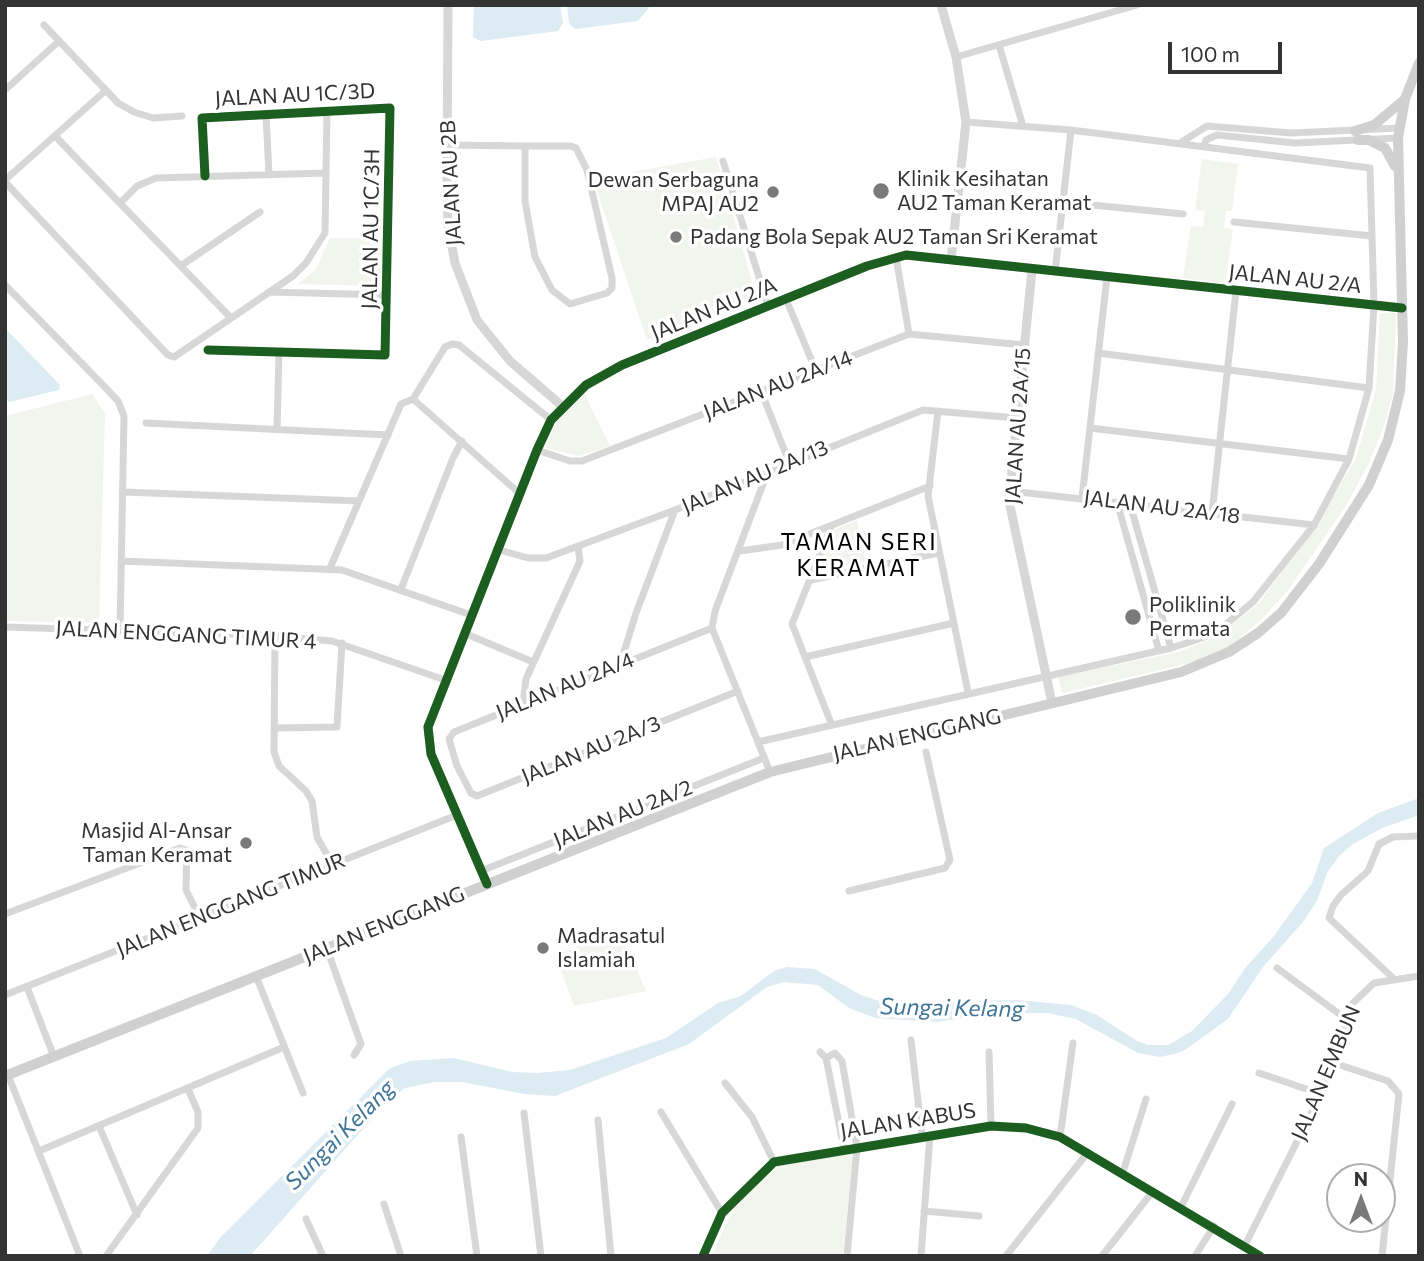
<!DOCTYPE html>
<html>
<head>
<meta charset="utf-8">
<style>
	body { margin:0 }
	#map { position:relative; width:1424px; height:1261px; overflow:hidden; background:#fff; font-family:Commissioner,sans-serif }
	canvas { display:block }
	.frame { position:absolute; inset:0; border:7px solid #333; pointer-events:none }
	.north { position:absolute; left:1326px; top:1163px; width:70px; height:70px; box-sizing:border-box; background:#fff; border:2px solid #adadad; border-radius:50%; rotate:0deg; font-size:19px; font-weight:700; line-height:28px; text-align:center; color:#333 }
	.north::after { content:''; display:block; margin:auto; width:24px; height:32px; background:#7a7a7a; clip-path:polygon(50% 0,100% 100%,50% 72%,0 100%) }
	.scale { position:absolute; left:1168px; top:42px; width:114px; height:32px; box-sizing:border-box; border:4px solid #333; border-top:0; padding-left:9px; font-size:21px; line-height:24px; white-space:nowrap; color:#333; -webkit-text-stroke:5px #fff; paint-order:stroke }
</style>
</head>
<body>
<div id="map">
<canvas width="1424" height="1261"></canvas>
<div class="frame"></div>
<div class="north">N</div>
<div class="scale">100 m</div>
</div>
<script>
const context = document.querySelector('canvas').getContext('2d');
context.lineJoin = 'round';
function paint(path, color) { context.fillStyle = color; context.fill(path, 'evenodd'); }
const poly = rows => new Path2D(rows.map(r => 'M' + r).join(''));
function stroke(path, color, width, dash) { context.strokeStyle = color; context.lineWidth = width; context.lineCap = dash ? 'butt' : 'round'; context.setLineDash(dash || []); context.stroke(path); }
function label(font, color, halo, rows, align = 'center') {
  context.font = font + ' Commissioner,sans-serif'; context.lineWidth = 7; context.setLineDash([]); context.textBaseline = 'middle'; context.strokeStyle = halo; context.fillStyle = color; for (const [text, x, y, turn = 0] of rows) {
    context.save(); context.translate(x, y); context.rotate((+turn || 0) * Math.PI / 180); context.textAlign = isNaN(turn) ? turn : align; if (halo) context.strokeText(text, 0, 0); context.fillText(text, 0, 0); context.restore();
  }
}
const green = poly([
	[716,157,756,296,647,340,593,179],
	[1202,159,1238,164,1232,211,1226,211,1224,228,1233,229,1225,284,1183,278,1191,226,1203,227,1205,211,1195,210],
	[330,238,383,239,380,286,298,284,316,269],
	[1380,313,1396,313,1393,393,1384,426,1368,465,1347,504,1289,589,1262,619,1228,648,1202,660,1062,693,1058,677,1178,652,1217,637,1259,603,1315,527,1356,458,1376,390],
	[584,393,610,446,579,456,546,448,558,416],
	[92,394,105,414,99,623,5,621,5,416],
	[857,520,866,561,820,571,834,530],
	[608,932,621,934,646,991,574,1006,556,956],
	[853,1149,843,1256,711,1256,730,1216,749,1191,778,1166]
]);
const water = poly([
	[474,5,560,5,563,23,558,31,481,41,473,37],
	[567,5,651,5,638,21,575,29,569,23],
	[7,330,60,385,59,390,9,402,5,398],
	[1419,798,1419,815,1382,828,1353,844,1339,856,1327,873,1317,901,1302,923,1263,967,1228,1019,1185,1050,1174,1054,1160,1057,1138,1053,1076,1019,1047,1013,998,1013,937,1022,875,1018,849,1008,818,985,784,982,767,987,689,1044,555,1096,524,1094,462,1082,435,1082,405,1088,387,1102,250,1256,207,1256,220,1238,390,1068,410,1061,454,1058,512,1072,537,1073,570,1070,666,1038,718,1003,741,996,774,971,787,967,815,969,861,995,882,1002,1017,1000,1071,1005,1097,1015,1137,1041,1148,1045,1168,1045,1192,1031,1228,994,1246,967,1274,936,1312,883,1324,848,1378,813]
]);
const minor = poly([
	[44,25,118,103,134,112,153,118,182,116],
	[999,45,1023,126],
	[956,57,1137,5],
	[5,90,59,41],
	[266,115,269,174],
	[55,136,229,316],
	[1180,143,1207,126,1291,133,1399,128],
	[447,145,525,146,571,146,576,148,587,170,612,278,612,288,607,293,570,304,552,290,535,257,525,201,525,146],
	[1204,146,1206,140,1217,135,1295,143,1398,138],
	[723,161,768,306],
	[205,176,202,118,390,108,385,355,208,350],
	[5,180,105,91],
	[5,182,168,355,174,357,293,276,306,263,325,233,327,112],
	[121,202,137,186,156,178,326,173],
	[1062,202,1183,214],
	[1234,222,1372,236],
	[896,257,909,334],
	[182,265,260,212],
	[1055,272,1071,130],
	[5,285,104,386,118,401,124,416,120,631],
	[269,292,387,295],
	[786,299,816,371],
	[1098,353,1369,388],
	[761,391,789,462],
	[413,399,519,493],
	[938,411,928,496,968,692],
	[146,423,388,435],
	[1090,428,1349,459],
	[277,429,279,352],
	[537,450,570,461,582,461,909,334,1024,345],
	[768,471,715,611,712,628,770,772],
	[1010,491,1314,525],
	[124,492,359,501],
	[1082,498,1107,277],
	[1117,502,1159,651],
	[1130,504,1171,648],
	[1212,513,1236,291],
	[831,527,792,624,831,723],
	[496,549,528,558,546,558,675,510,923,410,1017,418],
	[740,551,782,545,930,486],
	[121,561,342,570,471,615],
	[330,568,401,404,413,399,445,347,452,344,459,345,551,420],
	[811,580,938,553],
	[401,589,453,458,462,441],
	[5,627,259,635,332,641,445,680],
	[712,628,454,732,449,739,457,766,471,793,477,796,738,691],
	[464,633,533,662],
	[275,636,274,752,279,766,306,791,312,801,317,837,333,865],
	[805,657,954,623],
	[620,665,636,613,675,510],
	[523,703,526,679,580,561,578,547],
	[274,728,337,727,342,643],
	[758,742,1171,648,1214,634,1253,602,1314,525,1349,459,1369,388,1374,305,1370,168,1071,130,966,122],
	[481,871,764,758],
	[849,891,945,868,950,860,926,752],
	[5,914,180,848,187,850,186,890,200,918],
	[327,949,361,1044,354,1055],
	[1277,968,1346,1019],
	[256,976,303,1093],
	[1393,978,1329,918,1333,906,1341,895,1368,871,1379,844,1393,837,1419,836],
	[27,987,54,1057],
	[5,995,457,815],
	[911,1040,922,1136],
	[820,1052,826,1058,844,1149],
	[989,1052,991,1126],
	[826,1058,835,1053,842,1061,857,1147,847,1256],
	[1331,1062,1388,1081,1399,1094,1382,1256],
	[1259,1073,1321,1094],
	[8,1075,80,1256],
	[725,1083,752,1117,774,1162],
	[661,1112,722,1213],
	[524,1113,541,1256],
	[598,1120,611,1256],
	[99,1126,137,1215],
	[461,1137,477,1256],
	[1060,1137,1073,1043],
	[39,1151,284,1047],
	[1123,1172,1146,1099],
	[384,1204,401,1256],
	[1181,1207,1232,1104],
	[924,1211,979,1216],
	[306,1219,323,1256],
	[1245,1245,1321,1094,1353,1003,1374,983,1419,976],
	[106,1256,198,1128,198,1112,188,1089],
	[703,1256,722,1213,774,1162,991,1126,1026,1128,1060,1137,1260,1256],
	[921,1256,930,1135],
	[1006,1256,1088,1152],
	[1102,1256,1153,1191],
	[1195,1256,1214,1226]
]);
const tertiary = poly([
	[448,5,447,178,448,226,455,263,477,320,510,361,562,406],
	[941,5,956,57,966,122,951,260],
	[1032,270,1009,501,1052,703],
	[487,884,431,754,428,727,537,450,551,420,586,385,622,365,768,306,867,266,906,255,1402,308]
]);
const secondary = poly([
	[1355,131,1374,125,1404,100],
	[1358,140,1369,140,1385,148,1395,166],
	[5,1076,770,772,1181,672,1229,652,1258,633,1281,613,1319,564,1369,485,1388,440,1400,391,1403,342,1398,138,1405,99,1419,63]
]);
const cycleway = poly([
	[205,176,202,118,390,108,385,355,208,350],
	[487,884,431,754,428,727,537,450,551,420,586,385,622,365,768,306,867,266,906,255,1402,308],
	[703,1256,722,1213,774,1162,991,1126,1026,1128,1060,1137,1260,1256]
]);
const markers = [
	[881,191,9,"#7a7a7a"],
	[773,192,7,"#7a7a7a"],
	[676,237,7,"#7a7a7a"],
	[1133,617,9,"#7a7a7a"],
	[246,843,7,"#7a7a7a"],
	[543,948,7,"#7a7a7a"]
];
const streetNames = [
	["JALAN AU 1C/3D",295,95,-3],
	["JALAN AU 2B",451,183,-93],
	["JALAN AU 1C/3H",371,229,-89],
	["JALAN AU 2/A",1295,279,6],
	["JALAN AU 2/A",714,309,-22],
	["JALAN AU 2A/14",778,385,-21],
	["JALAN AU 2A/15",1018,426,-86],
	["JALAN AU 2A/13",755,477,-23],
	["JALAN AU 2A/18",1162,507,7],
	["JALAN ENGGANG TIMUR 4",186,635,3],
	["JALAN AU 2A/4",565,686,-22],
	["JALAN ENGGANG",917,735,-13],
	["JALAN AU 2A/3",591,750,-22],
	["JALAN AU 2A/2",623,814,-22],
	["JALAN ENGGANG TIMUR",231,905,-22],
	["JALAN ENGGANG",384,925,-22],
	["JALAN EMBUN",1326,1073,-67],
	["JALAN KABUS",908,1121,-9]
];
const poiNames = [
	["Klinik Kesihatan",897,179],
	["AU2 Taman Keramat",897,203],
	["Dewan Serbaguna",759,180,"right"],
	["MPAJ AU2",759,204,"right"],
	["Padang Bola Sepak AU2 Taman Sri Keramat",690,237],
	["Poliklinik",1149,605],
	["Permata",1149,629],
	["Masjid Al-Ansar",232,831,"right"],
	["Taman Keramat",232,855,"right"],
	["Madrasatul",557,936],
	["Islamiah",557,960]
];
const neighbourhoodNames = [
	["TAMAN SERI",859,542],
	["KERAMAT",859,568]
];
const waterNames = [
	["Sungai Kelang",952,1008,1],
	["Sungai Kelang",340,1135,-45]
];
paint(green, '#f1f5ed');
paint(water, '#ddebf3');
stroke(minor, '#d7d7d7', 7);
stroke(tertiary, '#d7d7d7', 9);
stroke(secondary, '#d0d0d0', 10);
stroke(cycleway, '#1b5e20', 9);
for (const [x, y, r, color] of markers) { const dot = new Path2D(); dot.arc(x, y, r, 0, 2 * Math.PI); context.fillStyle = color; context.fill(dot); stroke(dot, '#fff', 2.5); }
label('21px', '#333', '#fff', streetNames);
label('21px', '#333', '#fff', poiNames, 'left');
context.letterSpacing = '2px';
label('23px', '#000', '#fff', neighbourhoodNames);
context.letterSpacing = '0px';
label('italic 23px', '#3f7597', '#fff', waterNames);
</script>
</body>
</html>
